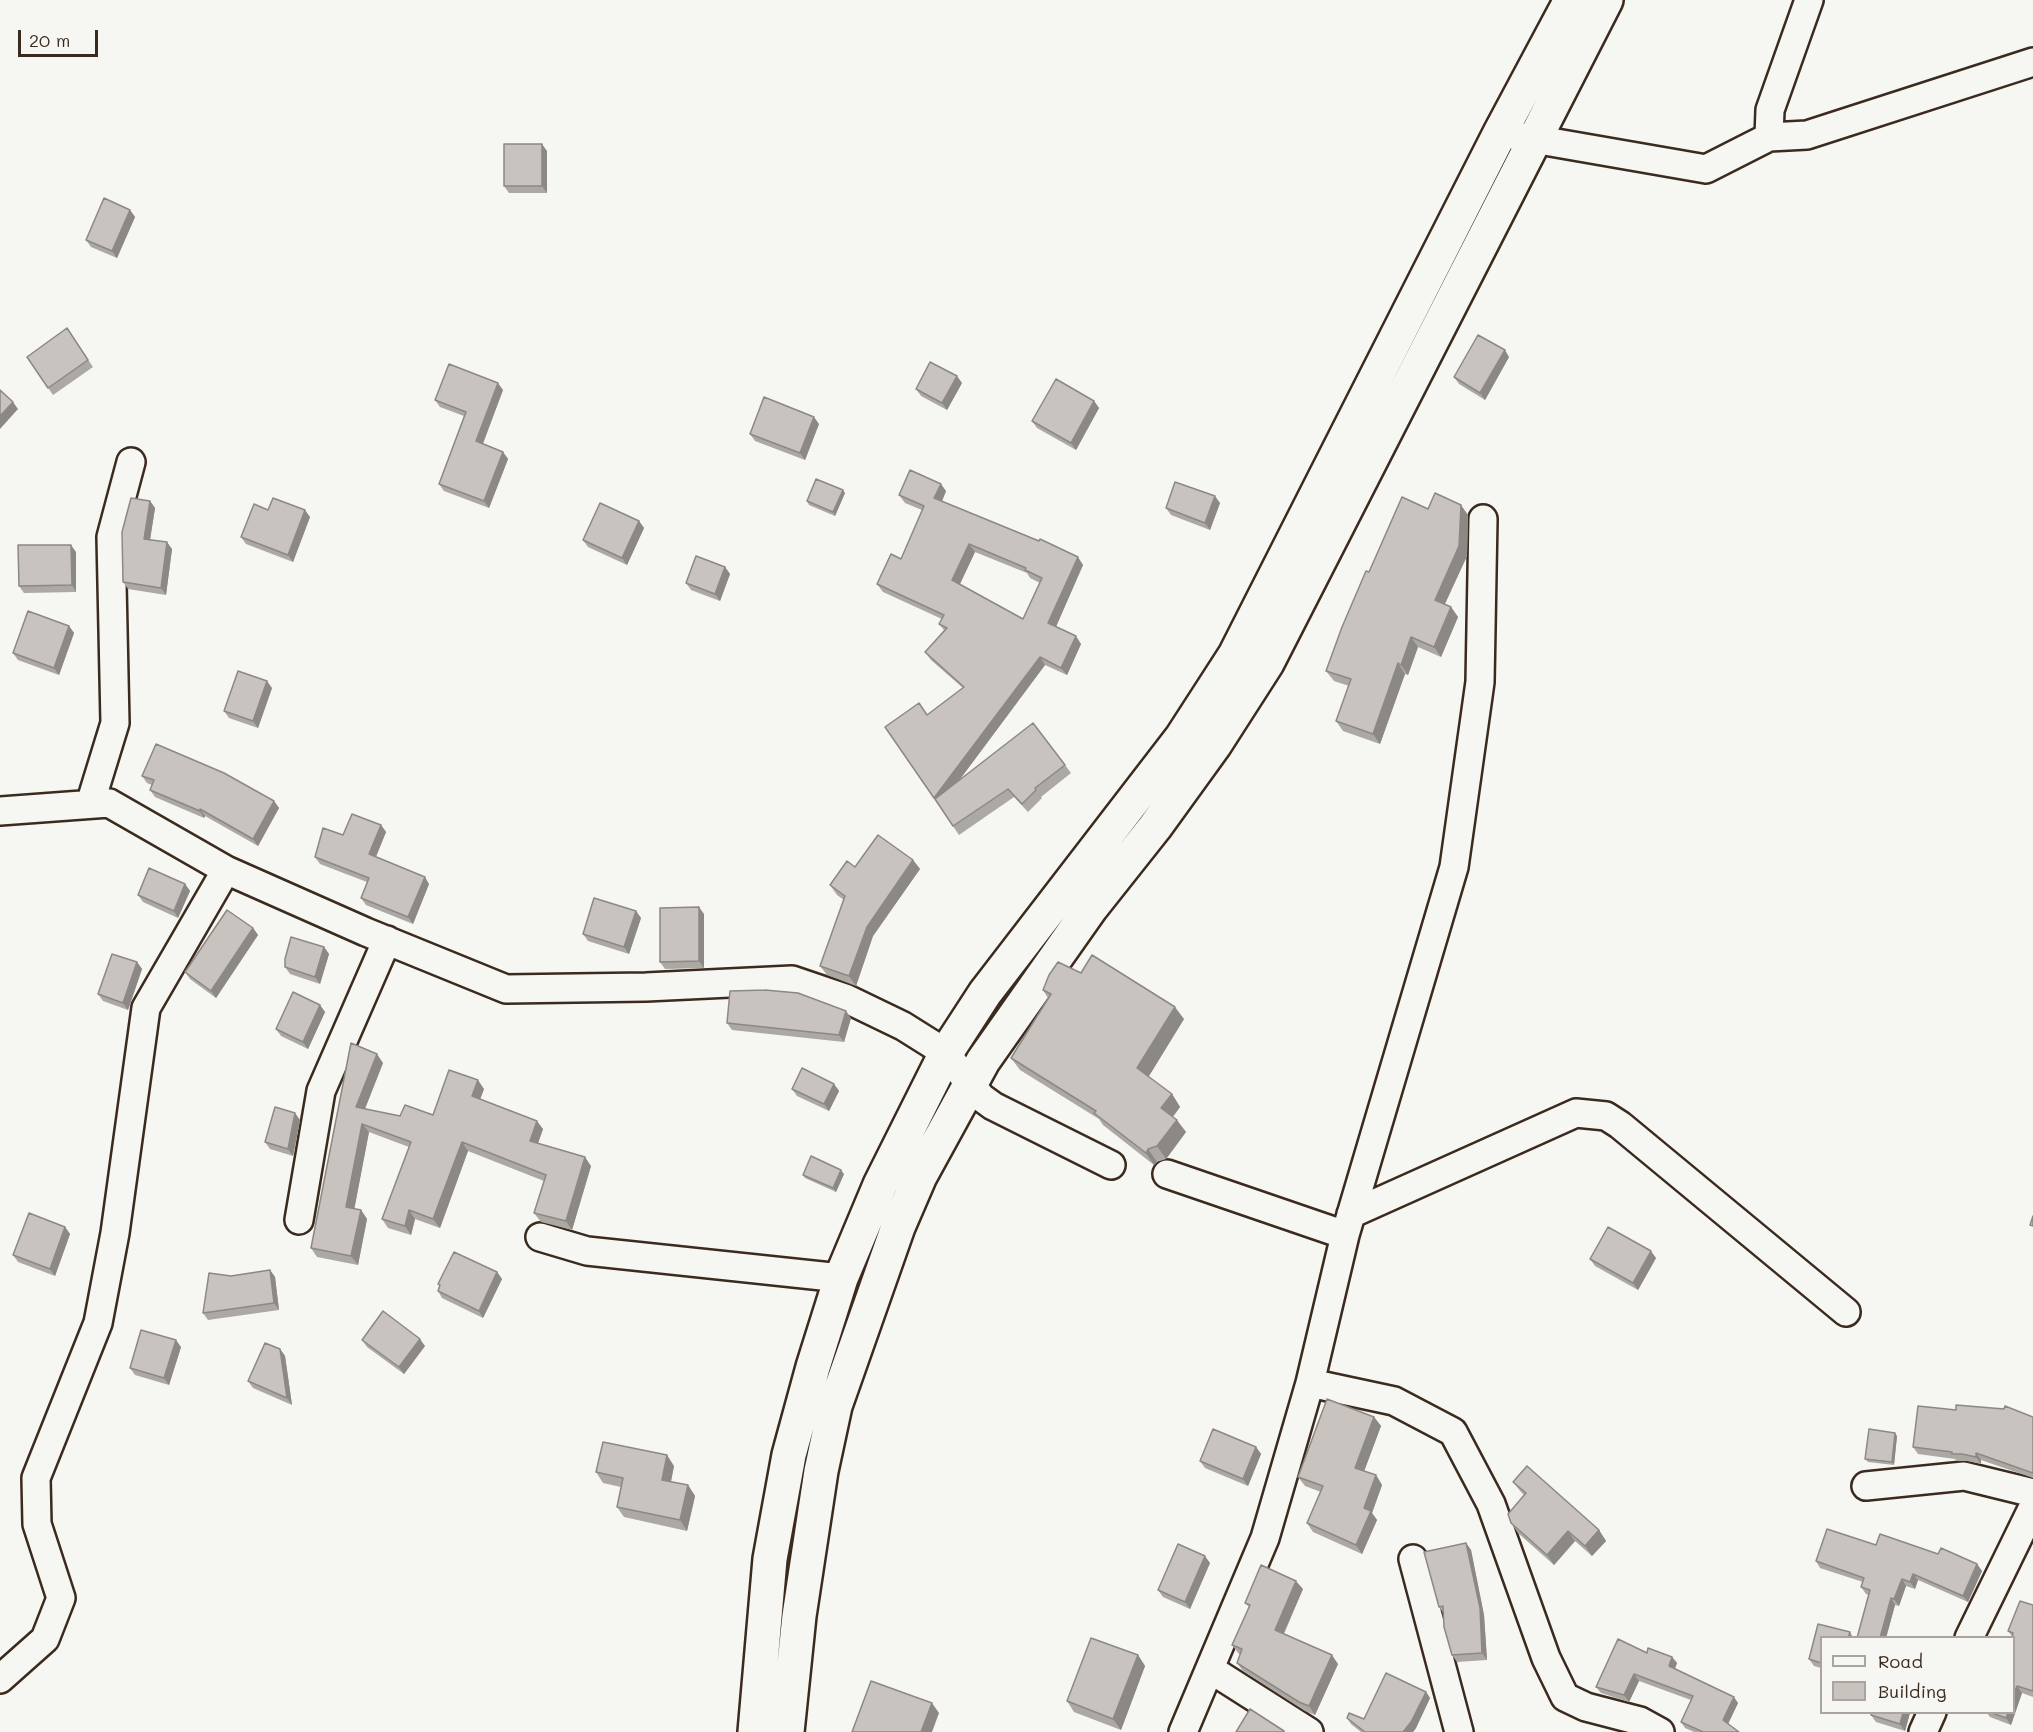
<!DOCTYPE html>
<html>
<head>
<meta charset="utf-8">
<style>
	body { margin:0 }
	#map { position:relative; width:2033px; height:1732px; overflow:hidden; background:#f6f6f2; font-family:Mali,sans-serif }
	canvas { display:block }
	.legend { position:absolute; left:1820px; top:1636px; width:195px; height:78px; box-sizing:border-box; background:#f6f6f2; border:2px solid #aba49d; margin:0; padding:8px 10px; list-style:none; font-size:18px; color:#3b2a1e }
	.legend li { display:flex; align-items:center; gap:12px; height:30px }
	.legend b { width:30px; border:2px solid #aba49d }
	.scale { position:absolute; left:18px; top:30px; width:80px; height:27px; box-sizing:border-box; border:3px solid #3b2a1e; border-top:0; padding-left:8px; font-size:18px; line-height:21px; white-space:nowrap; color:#3b2a1e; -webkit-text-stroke:4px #f6f6f2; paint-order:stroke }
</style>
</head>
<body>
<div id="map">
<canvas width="2033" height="1732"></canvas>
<ul class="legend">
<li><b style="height:8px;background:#f6f6f2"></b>Road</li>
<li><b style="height:16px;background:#c8c3be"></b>Building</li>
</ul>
<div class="scale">20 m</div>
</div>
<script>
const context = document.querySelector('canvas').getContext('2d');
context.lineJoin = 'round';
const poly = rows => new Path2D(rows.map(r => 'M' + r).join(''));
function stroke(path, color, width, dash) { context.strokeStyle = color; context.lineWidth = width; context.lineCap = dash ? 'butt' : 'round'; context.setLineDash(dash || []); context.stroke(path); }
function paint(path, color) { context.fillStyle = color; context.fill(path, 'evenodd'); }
const minor = poly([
	[1516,136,1706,169,1769,137,1807,135,2033,62],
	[1769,137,1770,110,1809,0],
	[109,803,91,801,115,723,111,537,131,462],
	[0,811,109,803,226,870,366,932,506,989,646,987,792,980,845,998,903,1026,946,1053,970,1085,982,1098,993,1106,1111,1165],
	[1167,1174,1345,1235],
	[1351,1214,1576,1113,1606,1116,1620,1125,1846,1312],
	[299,1220,321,1091,387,940],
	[540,1237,587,1251,841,1278],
	[1310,1383,1394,1401,1453,1432,1491,1504,1546,1658,1565,1697,1586,1707,1640,1721,1660,1732],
	[1866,1486,1964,1476,2033,1493],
	[1413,1559,1459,1732],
	[1969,1638,2033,1507],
	[1210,1669,1309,1732],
	[0,1679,45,1639,61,1598,37,1524,36,1478,98,1323,115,1233,146,1008,226,870],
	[1183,1732,1265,1538,1310,1383,1345,1235,1454,867,1480,682,1483,519],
	[1923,1732,1932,1712]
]);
const major = poly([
	[755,1732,770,1559,789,1455,813,1367,841,1278,880,1185,946,1053,985,993,1182,737,1235,655,1500,133,1571,0],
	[787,1732,799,1616,821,1471,835,1406,898,1227,920,1176,983,1061,1090,909,1155,827,1215,744,1267,663,1606,0]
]);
const wall = poly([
	[547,151,547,193,509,193,504,186],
	[130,210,135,217,117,258,91,247,86,240],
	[67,328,93,367,53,395,27,357],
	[1509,357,1485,400,1459,384,1454,377],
	[962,383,947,410,921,396,916,389],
	[503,390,483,444,503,452,508,459,489,508,444,491,439,484,464,416,440,407,435,400],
	[1094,401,1099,408,1076,450,1037,428,1032,421],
	[819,424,805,460,755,441,750,434],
	[946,491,942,501,1083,565,1056,627,1081,644,1067,675,1045,665,958,782,1065,765,1071,773,1041,797,1042,798,1028,812,1014,797,959,835,885,727,927,715,963,688,931,660,925,652,944,630,939,624,942,619,883,592,877,584,901,559,922,510,905,503,899,495],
	[975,552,1027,573,1030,578,1040,583,1023,619,960,584],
	[845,493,835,516,809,505,807,501],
	[150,501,155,508,150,540,172,549,166,595,128,589,123,582],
	[1220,503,1210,530,1171,515,1166,508],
	[1428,509,1468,515,1467,556,1445,604,1451,607,1458,617,1441,657,1418,647,1408,675,1405,674,1380,744,1343,731,1336,721,1349,686,1334,681,1326,671],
	[268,510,310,517,293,562,246,544,241,537],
	[639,521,644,528,627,565,588,547,583,540],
	[76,552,76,592,24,593,19,586],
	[725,567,730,574,720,601,691,590,686,583],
	[69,626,74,633,59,675,18,660,13,653],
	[272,688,258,728,229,718,224,711],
	[142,776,274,801,279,808,258,846,205,816,204,818,155,797,150,790,152,785,147,783],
	[381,825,386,832,376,857,429,884,413,924,366,905,361,898,367,882,320,864,315,857],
	[913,860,920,869,873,936,856,986,827,975,820,966,844,900,837,895,830,885,855,867],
	[185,884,190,891,178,918,143,902,138,895],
	[636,911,641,918,629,954,588,941,583,934],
	[704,914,704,968,665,969,660,962],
	[253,928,258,935,216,998,190,979,185,972],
	[324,947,329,954,320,984,290,974,285,967],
	[137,962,142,969,128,1010,103,1001,98,994],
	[1043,990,1184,1019,1148,1077,1172,1094,1180,1107,1173,1117,1186,1132,1166,1159,1157,1162,1154,1165,1103,1125,1099,1119,1020,1070,1011,1058,1048,998],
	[320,1005,325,1012,308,1049,281,1036,276,1029],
	[851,1018,844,1042,732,1030,727,1023],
	[351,1043,383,1063,365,1109,400,1116,433,1115,484,1089,480,1099,543,1129,538,1143,591,1166,572,1230,541,1222,534,1213,544,1181,468,1151,440,1228,415,1219,411,1235,388,1228,382,1219,409,1147,369,1132,354,1209,361,1210,367,1219,358,1265,317,1257,311,1248],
	[834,1084,839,1091,829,1111,797,1096,792,1089],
	[300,1120,293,1156,270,1149,265,1142],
	[844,1174,836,1192,805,1178,803,1175],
	[65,1227,70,1234,55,1276,18,1262,13,1255],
	[1656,1258,1638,1290,1595,1266,1590,1259],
	[270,1270,275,1277,279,1310,208,1320,203,1313,231,1276],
	[497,1272,502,1279,483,1318,442,1298,438,1291,440,1286,438,1284],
	[362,1340,425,1346,404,1374,367,1347],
	[181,1347,169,1385,135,1375,130,1368],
	[280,1349,285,1356,292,1405,253,1388,248,1381],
	[1956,1410,2033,1417,2033,1478,1981,1460,1981,1464,1967,1461,1957,1461,1955,1459,1918,1454,1913,1447],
	[1374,1417,1381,1426,1364,1471,1376,1475,1382,1485,1372,1513,1377,1520,1362,1554,1313,1532,1307,1523,1321,1492,1305,1486,1298,1477],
	[1897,1436,1894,1465,1868,1462,1865,1459],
	[1256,1447,1261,1454,1248,1486,1205,1468,1200,1461],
	[674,1466,671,1482,688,1485,695,1496,687,1531,624,1517,617,1507,621,1487,603,1483,596,1472],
	[1513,1482,1599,1530,1606,1541,1592,1556,1575,1541,1554,1565,1518,1533,1511,1523,1524,1495,1521,1492],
	[1466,1543,1471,1550,1484,1615,1487,1660,1457,1662,1452,1655,1444,1614,1439,1607],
	[1876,1545,1938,1554,1977,1564,1982,1571,1968,1602,1918,1580,1915,1589,1906,1586,1899,1606,1895,1605,1886,1638,1857,1638,1869,1595,1866,1594,1861,1587,1863,1582,1820,1568,1816,1561],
	[1210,1563,1190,1609,1163,1597,1158,1590],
	[1303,1589,1284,1634,1338,1664,1315,1715,1305,1711,1243,1671,1237,1663,1240,1654,1239,1654,1232,1645,1249,1607,1245,1603],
	[2033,1605,2033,1697,2022,1693,2011,1725,1990,1717,1987,1713,2013,1713,2012,1636,2008,1631],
	[1821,1638,1821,1668,1814,1666,1809,1659],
	[1647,1653,1672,1657,1677,1663,1675,1669,1738,1703,1728,1724,1739,1732,1694,1732,1685,1728,1681,1722,1691,1700,1639,1681,1629,1702,1601,1693,1596,1687],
	[1138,1655,1145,1666,1121,1730,1074,1712,1067,1701],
	[1426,1692,1430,1698,1416,1728,1413,1732,1361,1732,1351,1724,1347,1718,1364,1719],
	[1871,1713,1910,1713,1905,1731,1876,1722,1871,1715]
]);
const shadedWall = poly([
	[542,144,547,151,547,193,542,186],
	[130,210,135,217,117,258,112,251],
	[1505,350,1509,357,1485,400,1480,393],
	[957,376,962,383,947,410,942,403],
	[498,383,503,390,481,448,476,441],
	[1094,401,1099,408,1076,450,1071,443],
	[13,402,18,409,0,429,0,416],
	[814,417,819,424,805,460,800,453],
	[503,452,508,459,489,508,484,501],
	[941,484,946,491,940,506,934,498],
	[843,490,845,493,835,516,833,512],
	[1215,496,1220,503,1210,530,1205,523],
	[150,501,155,508,149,546,144,539],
	[1461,505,1468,515,1467,556,1442,610,1435,600],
	[305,510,310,517,293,562,288,555],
	[639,521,644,528,627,565,622,558],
	[167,542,172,549,166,595,161,588],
	[969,544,975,552,958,588,952,580],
	[71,545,76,552,76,592,72,585],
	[1078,557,1083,565,1054,631,1048,623],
	[725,567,730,574,720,601,715,594],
	[1451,607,1458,617,1441,657,1434,647],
	[69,626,74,633,59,675,54,668],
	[1076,636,1081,644,1067,675,1061,668],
	[1411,637,1418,647,1408,675,1401,665],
	[1040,657,1045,665,940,806,934,798],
	[1398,663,1405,674,1380,744,1373,734],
	[267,681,272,688,258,728,253,721],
	[274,801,279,808,258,846,253,839],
	[200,809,205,816,204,818,200,811],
	[381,825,386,832,374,861,369,854],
	[913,860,920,869,873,936,856,986,849,976,867,927],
	[425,877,429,884,413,924,408,917],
	[185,884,190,891,178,918,174,911],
	[699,907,704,914,704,968,699,961],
	[636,911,641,918,629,954,624,947],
	[253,928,258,935,216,998,211,991],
	[324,947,329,954,320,984,315,977],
	[137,962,142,969,128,1010,123,1003],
	[320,1005,325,1012,308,1049,303,1042],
	[1175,1007,1184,1019,1146,1081,1137,1068],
	[846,1011,851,1018,844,1042,839,1035],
	[377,1054,383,1063,362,1116,356,1107],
	[478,1080,484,1089,478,1105,472,1096],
	[834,1084,839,1091,829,1111,824,1104],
	[1172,1094,1180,1107,1170,1120,1161,1108],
	[295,1113,300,1120,293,1156,288,1149],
	[1177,1120,1186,1132,1166,1159,1157,1146],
	[537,1121,543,1129,536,1149,530,1141],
	[362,1124,369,1132,353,1216,346,1207],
	[462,1142,468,1151,440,1228,433,1219],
	[1148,1149,1157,1162,1154,1165,1146,1153],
	[585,1157,591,1166,572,1230,566,1221],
	[841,1170,844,1174,836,1192,833,1188],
	[361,1210,367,1219,358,1265,351,1256],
	[409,1210,415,1219,411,1235,405,1226],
	[65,1227,70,1234,55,1276,50,1269],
	[1651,1251,1656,1258,1638,1290,1633,1283],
	[270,1270,275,1277,279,1310,274,1303],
	[497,1272,502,1279,483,1318,479,1311],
	[420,1339,425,1346,404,1374,399,1367],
	[176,1340,181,1347,169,1385,164,1378],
	[280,1349,285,1356,292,1405,287,1398],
	[1374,1417,1381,1426,1362,1477,1355,1468],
	[1895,1433,1897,1436,1894,1465,1892,1462],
	[1256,1447,1261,1454,1248,1486,1243,1479],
	[1976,1453,1981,1460,1981,1464,1976,1457],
	[667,1455,674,1466,669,1490,662,1480],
	[1376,1475,1382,1485,1372,1513,1377,1520,1362,1554,1356,1545,1364,1508],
	[688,1485,695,1496,687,1531,680,1520],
	[1599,1530,1606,1541,1592,1556,1585,1546],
	[1568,1531,1575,1541,1554,1565,1547,1555],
	[1466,1543,1471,1550,1484,1615,1487,1660,1482,1653],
	[1205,1556,1210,1563,1190,1609,1185,1602],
	[1977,1564,1982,1571,1968,1602,1963,1596],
	[1913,1574,1918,1580,1915,1589,1910,1582],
	[1902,1579,1906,1586,1899,1606,1894,1599],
	[1296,1581,1303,1589,1281,1639,1275,1630],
	[1891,1598,1895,1605,1886,1638,1880,1638],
	[1850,1632,1853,1638,1848,1638],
	[1138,1655,1145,1666,1121,1730,1113,1719],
	[1332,1655,1338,1664,1315,1715,1309,1706],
	[1672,1657,1677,1663,1673,1673,1669,1666],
	[1634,1674,1639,1681,1629,1702,1624,1695],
	[2017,1686,2022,1693,2011,1725,2006,1718,2008,1713,2013,1713,2013,1696],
	[1426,1692,1430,1698,1416,1728,1413,1732,1403,1732],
	[1734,1697,1738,1703,1727,1726,1723,1720],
	[932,1703,939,1713,932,1732,921,1732],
	[1903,1713,1910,1713,1905,1731,1900,1724]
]);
const building = poly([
	[504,144,542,144,542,186,504,186,504,144],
	[104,198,130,210,112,251,86,240,104,198],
	[67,328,88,360,48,388,27,357,67,328],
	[1478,335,1505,350,1480,393,1454,377,1478,335],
	[930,362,957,376,942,403,916,389,930,362],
	[449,364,498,383,476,441,503,452,484,501,439,484,466,412,435,400,449,364],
	[1056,379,1094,401,1071,443,1032,421,1056,379],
	[0,390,13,402,0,416,0,390],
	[764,397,814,417,800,453,750,434,764,397],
	[910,470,941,484,934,498,1039,541,1040,539,1078,557,1048,623,1076,636,1061,668,1040,657,934,798,885,727,919,703,927,715,964,687,925,652,947,628,939,624,944,615,877,584,891,554,901,559,924,506,899,495,910,470],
	[969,544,1026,568,1025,570,1042,578,1023,619,952,580,969,544],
	[816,479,843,490,833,512,807,501,816,479],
	[1175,482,1215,496,1205,523,1166,508,1175,482],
	[1435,493,1461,505,1459,546,1435,600,1451,607,1434,647,1411,637,1401,665,1398,663,1373,734,1336,721,1351,679,1326,671,1342,627,1366,571,1369,572,1402,497,1428,509,1435,493],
	[131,498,150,501,144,539,167,542,161,588,123,582,122,532,131,498],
	[273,498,305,510,288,555,241,537,254,504,268,510,273,498],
	[600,503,639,521,622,558,583,540,600,503],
	[18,545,71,545,72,585,19,586,18,545],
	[696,556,725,567,715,594,686,583,696,556],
	[28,611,69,626,54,668,13,653,28,611],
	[238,671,267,681,253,721,224,711,238,671],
	[1033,723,1065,765,1035,788,1036,790,1022,804,1008,789,953,826,935,799,1033,723],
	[156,744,224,773,274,801,253,839,200,809,200,811,150,790,154,780,142,776,156,744],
	[352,814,381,825,369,854,425,877,408,917,361,898,369,878,315,857,323,828,343,835,352,814],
	[878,835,913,860,867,927,849,976,820,966,845,896,830,885,847,861,855,867,878,835],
	[149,868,185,884,174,911,138,895,149,868],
	[594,898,636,911,624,947,583,934,594,898],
	[699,907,699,961,660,962,660,908,699,907],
	[227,910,253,928,211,991,185,972,227,910],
	[291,937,324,947,315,977,285,967,285,959,291,937],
	[112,954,137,962,123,1003,98,994,112,954],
	[1092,955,1175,1007,1137,1068,1172,1094,1161,1108,1177,1120,1157,1146,1148,1149,1146,1153,1094,1113,1096,1111,1011,1058,1051,994,1043,990,1049,975,1058,962,1081,973,1092,955],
	[765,990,798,993,846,1011,839,1035,727,1023,730,991,765,990],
	[293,992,320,1005,303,1042,276,1029,293,992],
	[351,1043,377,1054,356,1107,400,1116,405,1105,433,1115,449,1070,478,1080,472,1096,537,1121,530,1141,585,1157,566,1221,534,1213,546,1175,462,1142,433,1219,409,1210,405,1226,382,1219,411,1142,362,1124,346,1207,361,1210,351,1256,311,1248,351,1043],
	[802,1068,834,1084,824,1104,792,1089,802,1068],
	[275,1107,295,1113,288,1149,265,1142,275,1107],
	[811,1156,841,1170,833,1188,803,1175,811,1156],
	[29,1213,65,1227,50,1269,13,1255,29,1213],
	[2033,1216,2033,1226,2030,1225,2033,1216],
	[1608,1227,1651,1251,1633,1283,1590,1259,1608,1227],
	[454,1252,497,1272,479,1311,438,1291,440,1285,438,1284,454,1252],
	[270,1270,274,1303,203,1313,209,1273,231,1276,270,1270],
	[383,1311,420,1339,399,1367,362,1340,383,1311],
	[141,1330,176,1340,164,1378,130,1368,141,1330],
	[265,1343,280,1349,287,1398,248,1381,265,1343],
	[1327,1399,1374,1417,1355,1468,1376,1475,1364,1508,1371,1511,1356,1545,1307,1523,1323,1486,1298,1477,1327,1399],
	[1956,1405,2004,1409,2005,1406,2033,1417,2033,1473,1976,1453,1976,1457,1962,1454,1952,1454,1952,1452,1913,1447,1918,1406,1956,1410,1956,1405],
	[1213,1429,1256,1447,1243,1479,1200,1461,1213,1429],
	[1869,1429,1895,1433,1892,1462,1865,1459,1869,1429],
	[603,1442,667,1455,662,1480,688,1485,680,1520,617,1507,623,1478,596,1472,603,1442],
	[1527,1466,1599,1530,1585,1546,1568,1531,1547,1555,1511,1523,1508,1514,1526,1493,1513,1482,1527,1466],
	[1827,1529,1876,1545,1880,1534,1938,1554,1941,1548,1977,1564,1963,1596,1913,1574,1910,1582,1902,1579,1894,1599,1891,1598,1880,1638,1857,1638,1870,1590,1861,1587,1864,1578,1816,1561,1827,1529],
	[1466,1543,1480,1608,1482,1653,1452,1655,1444,1627,1443,1606,1439,1607,1424,1552,1466,1543],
	[1178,1544,1205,1556,1185,1602,1158,1590,1178,1544],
	[1261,1565,1296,1581,1275,1630,1332,1655,1309,1706,1299,1702,1237,1663,1242,1649,1232,1645,1250,1605,1245,1603,1261,1565],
	[2020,1601,2033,1605,2033,1691,2017,1686,2013,1696,2013,1638,2012,1638,2013,1633,2008,1631,2020,1601],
	[1818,1624,1850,1632,1848,1638,1821,1638,1821,1663,1809,1659,1818,1624],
	[1091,1638,1138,1655,1113,1719,1067,1701,1091,1638],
	[1618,1639,1647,1653,1648,1648,1672,1657,1669,1666,1734,1697,1723,1720,1739,1732,1703,1732,1681,1722,1693,1696,1634,1674,1624,1695,1596,1687,1618,1639],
	[1386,1673,1426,1692,1411,1722,1403,1732,1365,1732,1347,1718,1349,1713,1364,1719,1386,1673],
	[871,1681,932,1703,921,1732,852,1732,871,1681],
	[1250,1709,1284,1731,1284,1732,1236,1732,1250,1709],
	[1871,1713,1903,1713,1900,1724,1871,1715,1871,1713],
	[1992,1713,2008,1713,2006,1718,1992,1713]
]);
stroke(minor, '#3b2a1e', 32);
stroke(major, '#3b2a1e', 38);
stroke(minor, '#f6f6f2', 27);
stroke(major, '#f6f6f2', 33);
paint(wall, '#aca8a3');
paint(shadedWall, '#8c8885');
paint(building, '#c8c3be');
stroke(building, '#8c8885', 1.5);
</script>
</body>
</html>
